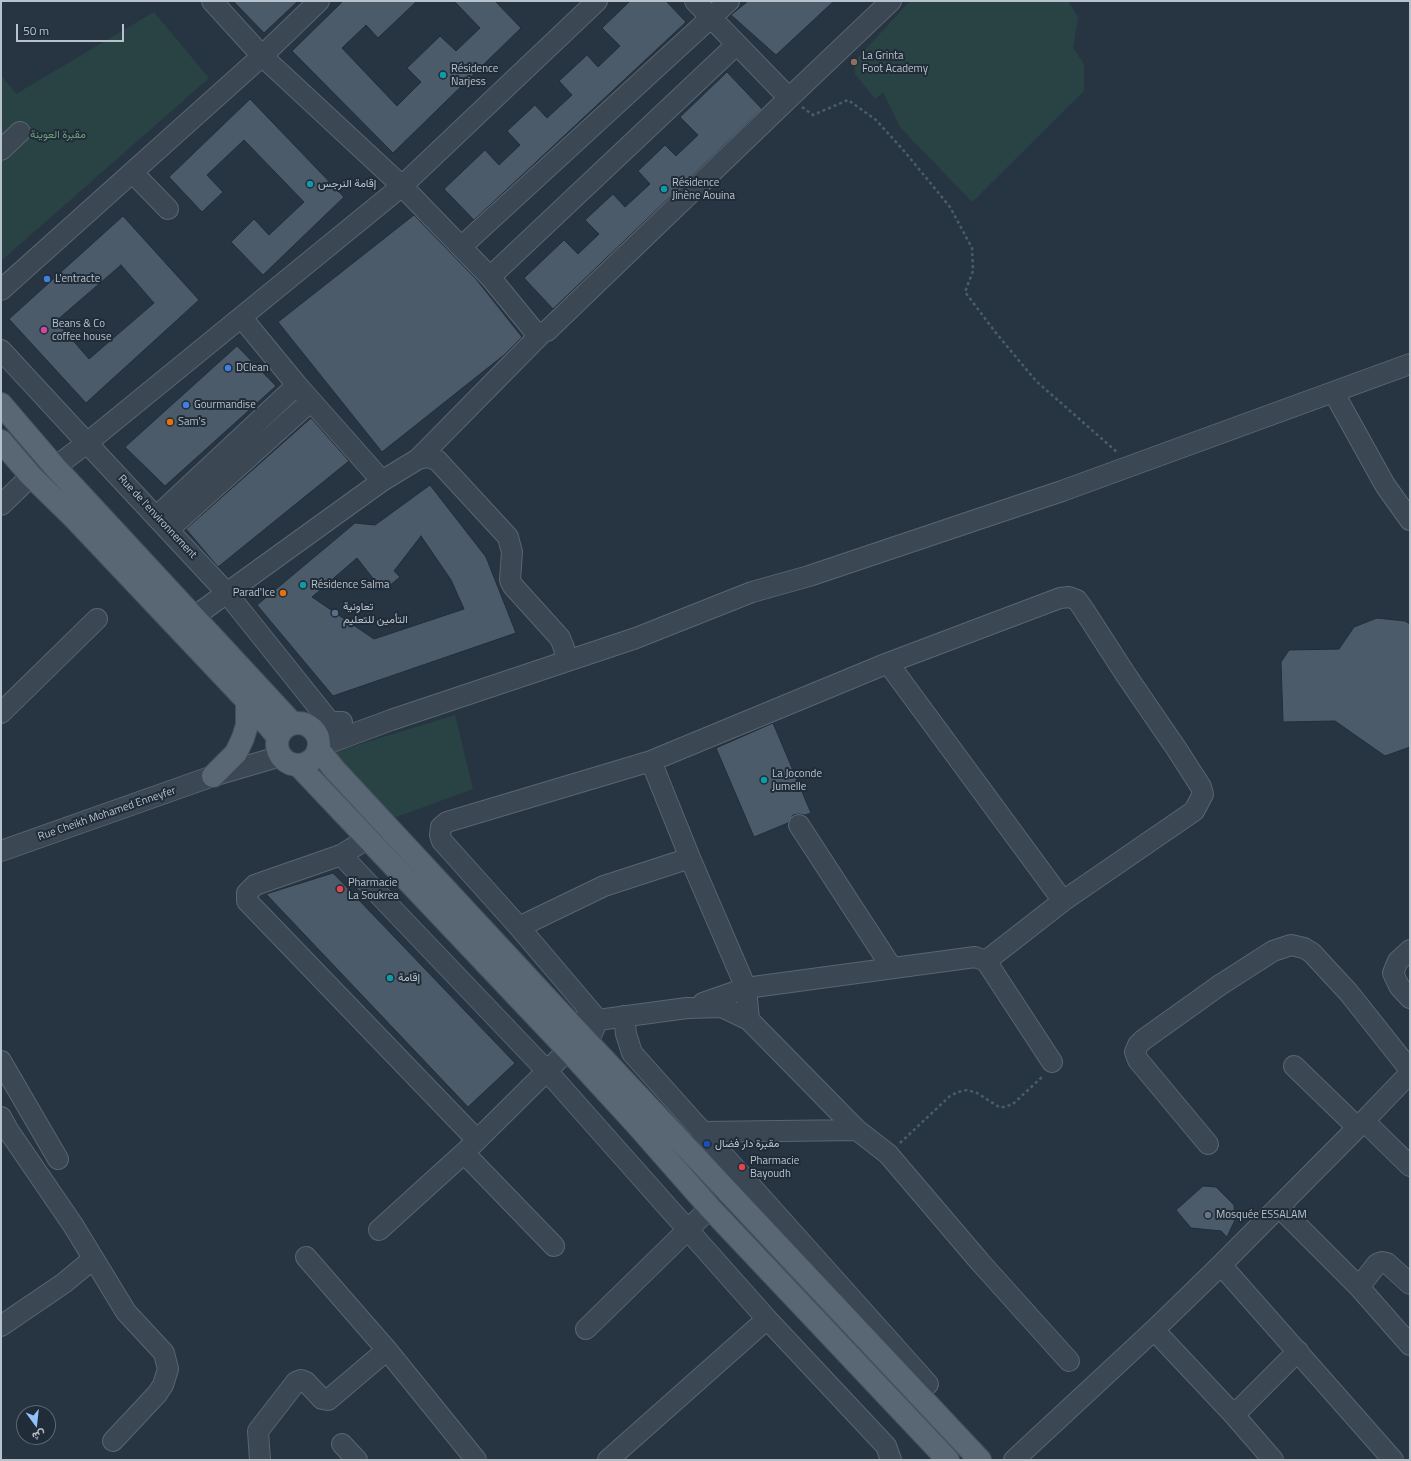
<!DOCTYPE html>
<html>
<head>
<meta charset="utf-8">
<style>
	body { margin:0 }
	#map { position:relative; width:1411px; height:1461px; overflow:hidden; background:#273543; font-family:"Titillium Web",Vazirmatn,sans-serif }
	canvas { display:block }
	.frame { position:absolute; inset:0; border:2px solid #b8c2cc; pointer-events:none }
	.north { position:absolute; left:16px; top:1405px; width:40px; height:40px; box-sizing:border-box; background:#202c38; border:1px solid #5d6873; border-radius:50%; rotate:165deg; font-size:11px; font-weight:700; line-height:16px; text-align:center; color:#b8c2cc }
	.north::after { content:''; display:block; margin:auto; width:14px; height:18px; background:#91c2f9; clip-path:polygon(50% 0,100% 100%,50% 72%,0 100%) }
	.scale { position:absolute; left:16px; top:24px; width:108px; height:18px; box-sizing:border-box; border:2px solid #b8c2cc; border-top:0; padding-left:5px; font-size:12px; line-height:14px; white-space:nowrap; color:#b8c2cc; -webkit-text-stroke:3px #202c38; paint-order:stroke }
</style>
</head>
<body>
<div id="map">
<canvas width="1411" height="1461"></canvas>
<div class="frame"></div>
<div class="north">ش</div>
<div class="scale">50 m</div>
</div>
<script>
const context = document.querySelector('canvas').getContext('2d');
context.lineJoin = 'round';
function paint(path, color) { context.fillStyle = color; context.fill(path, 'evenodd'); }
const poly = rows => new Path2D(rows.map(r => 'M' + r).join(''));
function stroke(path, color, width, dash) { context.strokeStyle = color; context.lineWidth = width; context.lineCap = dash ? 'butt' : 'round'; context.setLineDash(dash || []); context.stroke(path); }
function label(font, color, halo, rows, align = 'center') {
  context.font = font + ' "Titillium Web",Vazirmatn,sans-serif'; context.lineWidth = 4; context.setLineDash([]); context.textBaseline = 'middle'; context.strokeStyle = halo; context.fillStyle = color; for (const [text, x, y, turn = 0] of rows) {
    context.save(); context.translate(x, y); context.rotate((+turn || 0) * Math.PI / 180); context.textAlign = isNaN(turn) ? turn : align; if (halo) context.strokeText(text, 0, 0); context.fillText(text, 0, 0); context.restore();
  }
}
const green = poly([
	[910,1,1068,1,1078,17,1073,48,1084,64,1084,91,972,202,900,127,883,92,875,99,855,74,854,62],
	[154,12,209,78,1,261,1,75,16,94],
	[455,715,473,789,388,820,328,754]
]);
const building = poly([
	[233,1,298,1,264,33,233,1],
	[343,1,417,1,378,38,366,25,342,48,397,106,421,82,407,68,440,36,456,51,480,28,454,1,495,1,521,28,393,153,292,51,343,1],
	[630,1,666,1,686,22,474,220,444,189,485,150,499,165,520,145,507,131,535,105,547,118,572,95,559,81,587,55,598,67,620,46,602,28,630,1],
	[748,1,834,1,776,55,731,15,748,1],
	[727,72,762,109,553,309,524,278,564,240,578,254,599,234,585,220,613,194,625,207,650,184,638,171,665,145,676,156,698,135,680,117,727,72],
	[250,99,344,197,263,275,231,242,254,219,269,235,304,202,244,140,207,175,223,192,202,212,169,177,250,99],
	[414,215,476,279,522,337,504,355,382,452,278,322,414,215],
	[123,216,199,300,86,403,9,319,123,216],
	[121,265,154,303,89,359,56,321,121,265],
	[237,346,276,386,165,486,125,447,237,346],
	[311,418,349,461,218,567,186,529,311,418],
	[430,485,486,557,516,633,333,696,257,605,355,523,375,525,430,485],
	[421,536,451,580,464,609,374,639,312,597,357,558,383,591,400,577,394,571,421,536],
	[1377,618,1405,621,1410,624,1410,747,1385,756,1335,721,1283,722,1281,662,1289,650,1339,649,1354,627,1377,618],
	[773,723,811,813,805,815,799,814,793,815,788,823,754,837,716,748,773,723],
	[333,873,515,1063,468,1107,266,894,333,873],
	[1203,1186,1216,1187,1234,1205,1235,1220,1227,1237,1221,1231,1191,1228,1176,1210,1203,1186]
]);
const path = poly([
	[802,107,813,115,848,100,876,120,905,152,950,207,972,248,973,271,965,292,996,333,1036,381,1118,453],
	[900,1143,950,1096,958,1092,967,1090,977,1093,999,1107,1004,1107,1013,1104,1043,1076]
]);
const minor = poly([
	[212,1,262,56,402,186,490,277,535,332,538,333,547,331,789,98,695,1],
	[789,98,891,1],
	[1,150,20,132],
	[133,173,168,209],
	[461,247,729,1],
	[490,277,736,45],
	[1,290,262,56,319,1],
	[242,318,297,385,382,481],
	[1,350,87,443,402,186,597,1],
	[1334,393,1385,485,1410,520],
	[418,459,542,333],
	[55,467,87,443,226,592,330,722],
	[1,505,31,476],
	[156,517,297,385],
	[168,530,311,401],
	[195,616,382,481,418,459,427,457,437,460,508,537,512,552,510,580,513,586,560,638,564,648,566,661],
	[888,663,1063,901],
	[1,713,97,619],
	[307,726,330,722,342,722],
	[318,747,391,720,636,638,752,592,809,576,1062,491,1410,364],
	[651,761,690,858,746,988,703,1003],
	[799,825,892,968],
	[367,839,341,855,255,885,247,893,247,901,477,1140],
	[1,851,213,776,281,756],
	[341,855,547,1071,767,1319,886,1446,891,1460],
	[519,927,604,886,690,858],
	[1410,950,1398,961,1393,973,1399,986,1410,998],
	[624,1016,626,1034,632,1053,928,1384],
	[584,1019,598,1020,687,1008,722,1007,749,1020,746,988,975,957,986,961,1052,1062],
	[749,1020,857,1130,888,1154,980,1262,1069,1361],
	[588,1042,598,1020,519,927,442,841,440,835,441,827,447,822,651,761,888,663,1060,598,1069,597,1077,600,1084,610,1126,675,1176,748,1201,787,1203,794,1194,811,1063,901,986,961],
	[1,1061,58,1159],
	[1294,1066,1357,1127],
	[1,1117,8,1130,73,1225,126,1312,164,1353,168,1369,163,1385,157,1394,113,1441],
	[1364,1121,1410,1166],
	[701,1132,857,1130],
	[1208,1144,1138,1060,1135,1052,1138,1045,1143,1040,1220,985,1273,951,1291,945,1304,948,1312,953,1349,993,1410,1070],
	[464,1153,554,1246],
	[1279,1207,1359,1287,1410,1345],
	[379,1230,464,1153,568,1050],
	[306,1257,387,1350,476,1460],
	[1221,1265,1393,1460],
	[1359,1287,1377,1264,1382,1262,1387,1263,1410,1284],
	[1,1326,64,1283,93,1259],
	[586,1329,710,1208],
	[1154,1330,1234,1415,1273,1460],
	[1234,1415,1298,1351],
	[342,1444,357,1460],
	[260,1460,258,1431,296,1382,301,1380,306,1382,322,1399,328,1400,387,1350],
	[608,1460,767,1319],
	[1014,1460,1154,1330,1221,1265,1364,1121,1410,1073]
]);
const major = poly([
	[1,404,55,467,293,724],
	[1,441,31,476,75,519,247,701,278,737],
	'277 744a21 21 0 1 1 42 0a21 21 0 1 1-42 0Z',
	[318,749,335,770,565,1018,980,1460],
	[298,765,568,1050,636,1124,710,1208,948,1460],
	[213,776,236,753,243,738,247,725,247,701]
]);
const markers = [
	[854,62,4,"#8d6e63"],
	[443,75,4,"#0f9aa8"],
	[310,184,4,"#0f9aa8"],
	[664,189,4,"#0f9aa8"],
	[47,279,4,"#3f7fe0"],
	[44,330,4,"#d1479c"],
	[228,368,4,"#3f7fe0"],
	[186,405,4,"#3f7fe0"],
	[170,422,4,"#e8710a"],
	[303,585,4,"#0f9aa8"],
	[283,593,4,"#e8710a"],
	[335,613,4,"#5c6f8a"],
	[764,780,4,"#0f9aa8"],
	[340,889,4,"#e0444e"],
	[390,978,4,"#0f9aa8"],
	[707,1144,4,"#1a4fb4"],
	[742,1167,4,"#e0444e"],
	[1208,1215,4,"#6b7280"]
];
const poiNames = [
	["La Grinta",862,56],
	["Foot Academy",862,69],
	["Résidence",451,69],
	["Narjess",451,82],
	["Résidence",672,183],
	["Jinène Aouina",672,196],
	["إقامة النرجس",318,184],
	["L'entracte",55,279],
	["Beans & Co",52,324],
	["coffee house",52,337],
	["DClean",236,368],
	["Gourmandise",194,405],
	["Sam's",178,422],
	["Résidence Salma",311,585],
	["Parad'Ice",275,593,"right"],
	["تعاونية",343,607],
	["التأمين للتعليم",343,620],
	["La Joconde",772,774],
	["Jumelle",772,787],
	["Pharmacie",348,883],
	["La Soukrea",348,896],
	["إقامة",398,978],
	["مقبرة دار فضال",715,1144],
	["Pharmacie",750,1161],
	["Bayoudh",750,1174],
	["Mosquée ESSALAM",1216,1215]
];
const parkNames = [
	["مقبرة العوينة",58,135]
];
const streetNames = [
	["Rue de l'environnement",157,517,47],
	["Rue Cheikh Mohamed Enneyfer",107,814,-19]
];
paint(green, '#294344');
paint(building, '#4b5b69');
stroke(building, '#222e3a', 1);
stroke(minor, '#596570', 22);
stroke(major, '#45505c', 24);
stroke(path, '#476060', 2.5, [3, 3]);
stroke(minor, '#3b4753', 20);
stroke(major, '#596673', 22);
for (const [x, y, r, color] of markers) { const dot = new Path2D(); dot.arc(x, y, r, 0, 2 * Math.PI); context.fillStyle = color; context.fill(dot); stroke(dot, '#202c38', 1.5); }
label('11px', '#b8c2cc', '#202c38', poiNames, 'left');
label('11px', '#6f9d76', '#202c38', parkNames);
label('11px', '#b8c2cc', '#202c38', streetNames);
</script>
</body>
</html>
